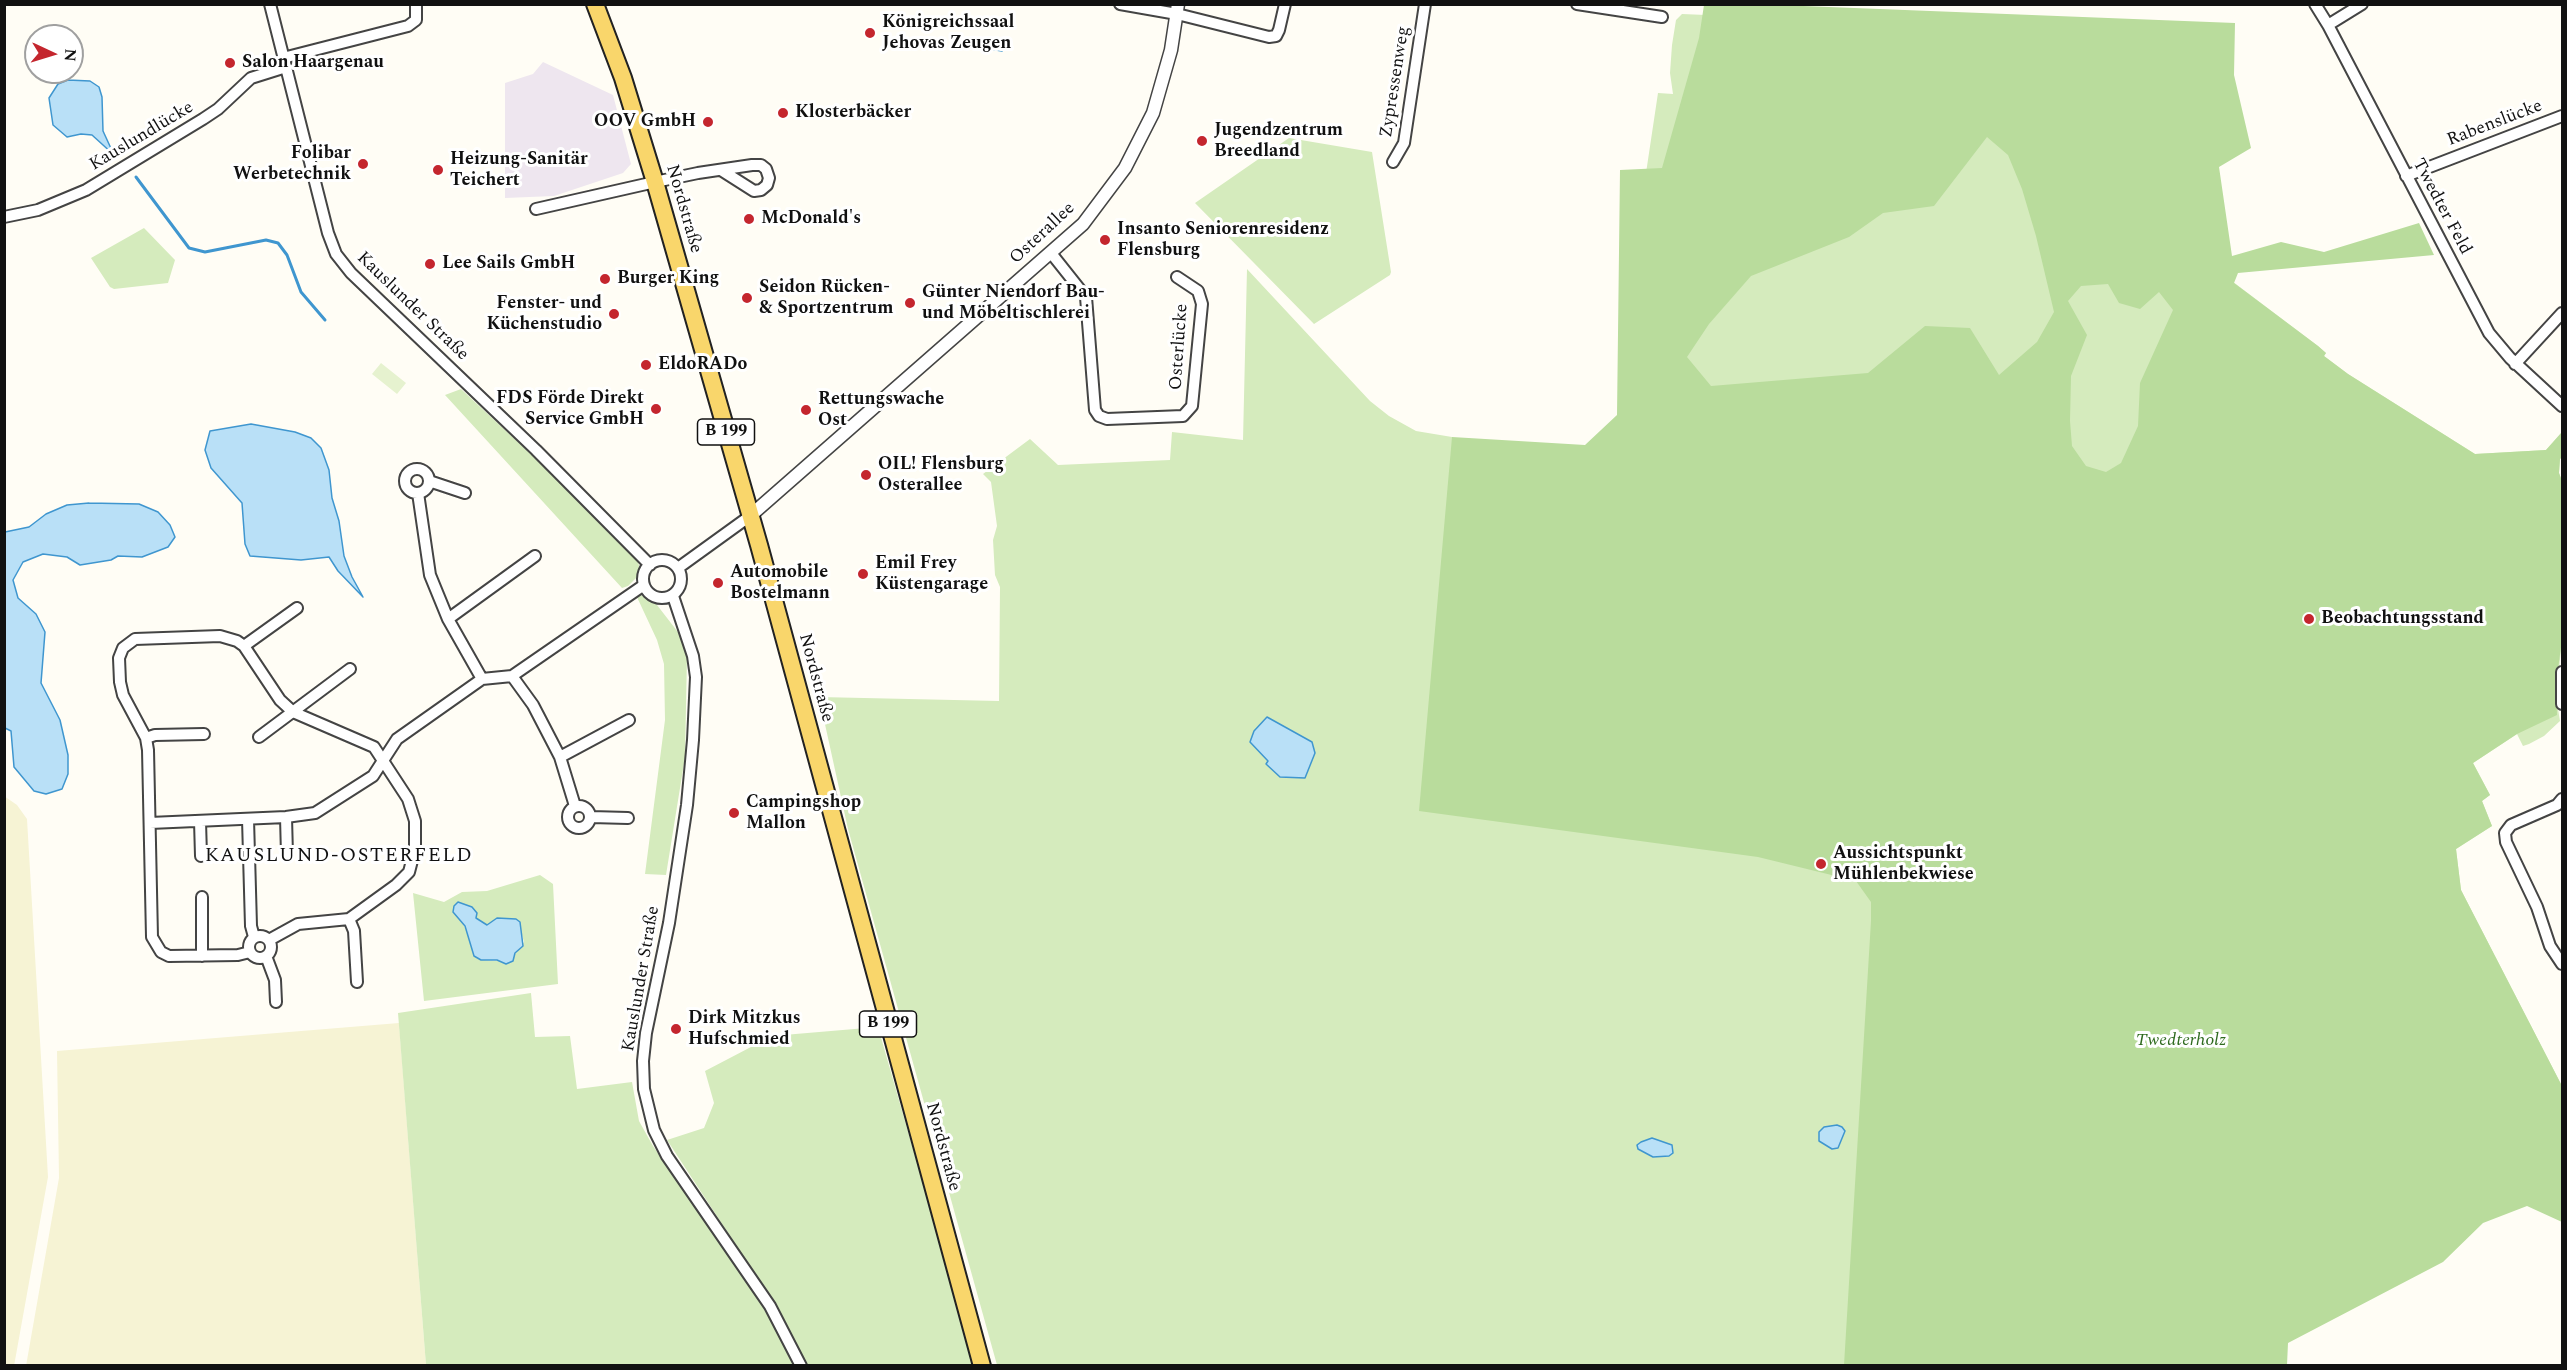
<!DOCTYPE html>
<html>
<head>
<meta charset="utf-8">
<style>
	body { margin:0 }
	#map { position:relative; width:2567px; height:1370px; overflow:hidden; background:#fffdf5; font-family:Spectral,serif }
	canvas { display:block }
	.frame { position:absolute; inset:0; border:6px solid #111; pointer-events:none }
	.north { position:absolute; left:24px; top:24px; width:60px; height:60px; box-sizing:border-box; background:#fff; border:2px solid #a0a0a0; border-radius:50%; rotate:94deg; font-size:16px; font-weight:700; line-height:24px; text-align:center; color:#111 }
	.north::after { content:''; display:block; margin:auto; width:21px; height:27px; background:#c4262e; clip-path:polygon(50% 0,100% 100%,50% 72%,0 100%) }
</style>
</head>
<body>
<div id="map">
<canvas width="2567" height="1370"></canvas>
<div class="frame"></div>
<div class="north">N</div>
</div>
<script>
const context = document.querySelector('canvas').getContext('2d');
context.lineJoin = 'round';
function paint(path, color) { context.fillStyle = color; context.fill(path, 'evenodd'); }
const poly = rows => new Path2D(rows.map(r => 'M' + r).join(''));
function stroke(path, color, width, dash) { context.strokeStyle = color; context.lineWidth = width; context.lineCap = dash ? 'butt' : 'round'; context.setLineDash(dash || []); context.stroke(path); }
function label(font, color, halo, rows, align = 'center') {
  context.font = font + ' Spectral,serif'; context.lineWidth = 6; context.setLineDash([]); context.textBaseline = 'middle'; context.strokeStyle = halo; context.fillStyle = color; for (const [text, x, y, turn = 0] of rows) {
    context.save(); context.translate(x, y); context.rotate((+turn || 0) * Math.PI / 180); context.textAlign = isNaN(turn) ? turn : align; if (halo) context.strokeText(text, 0, 0); context.fillText(text, 0, 0); context.restore();
  }
}
const industrial = poly([
	[543,62,613,95,631,164,623,173,554,196,505,198,505,83,533,74]
]);
const farmland = poly([
	[4,796,17,805,27,819,48,1177,14,1366,4,1365],
	[399,1023,426,1365,26,1366,59,1178,57,1051]
]);
const green = poly([
	[1682,14,1778,18,2219,165,2208,263,2318,346,2326,353,2324,356,2348,374,2475,454,2546,450,2562,432,2562,457,2560,459,2559,473,2562,481,2562,640,2556,697,2560,721,2544,736,2529,744,2523,746,2517,734,2473,763,2490,795,2482,801,2492,826,2456,849,2461,890,2562,1086,2528,1195,1863,1366,997,1365,848,829,819,697,999,701,1000,587,995,575,993,540,997,526,991,482,983,474,1030,439,1058,465,1170,460,1172,432,1243,440,1247,269,1370,401,1389,416,1416,431,1452,437,1452,441,1604,462,1623,402,1637,233,1658,93,1673,94,1670,73,1672,45,1676,20],
	[1289,138,1372,152,1391,272,1390,275,1314,324,1195,203],
	[144,228,175,260,168,283,114,289,110,287,91,258],
	[461,389,534,457,638,562,641,573,628,586,622,588,445,395],
	[636,595,641,595,657,605,681,636,687,656,685,757,666,875,645,874,665,720,664,664,657,640],
	[540,875,553,884,558,984,424,1001,413,893,444,902,462,892,487,891],
	[460,918,476,918,487,925,492,923,522,935,524,942,513,957,495,961,481,960],
	[531,993,535,1037,570,1036,577,1089,632,1082,639,1121,653,1146,755,1292,794,1365,426,1365,398,1013],
	[878,1027,975,1365,807,1365,783,1317,667,1140,704,1128,714,1103,705,1071,772,1036]
]);
const forest = poly([
	[1704,5,1778,5,2235,23,2234,75,2251,148,2219,167,2232,256,2281,242,2324,252,2419,223,2434,255,2238,273,2234,283,2318,346,2326,353,2324,356,2348,374,2475,454,2546,450,2562,432,2562,457,2560,459,2559,473,2562,481,2562,640,2556,683,2557,715,2517,734,2473,763,2490,795,2482,801,2492,826,2456,849,2461,890,2562,1086,2562,1222,2527,1206,2483,1223,2443,1262,2288,1343,2287,1365,1844,1365,1871,921,1871,902,1856,881,1758,857,1419,811,1452,437,1585,445,1617,415,1620,170,1662,168,1699,38],
	[1987,137,2008,155,2022,189,2036,236,2054,312,2037,342,1999,375,1970,328,1925,326,1868,373,1711,386,1687,357,1709,324,1751,276,1849,237,1883,213,1934,206],
	[2108,284,2119,303,2140,309,2159,292,2173,310,2140,383,2138,426,2121,463,2106,472,2086,466,2072,446,2070,421,2071,376,2087,335,2068,301,2081,286]
]);
const pitch = poly([
	[381,363,406,383,397,394,372,374]
]);
const water = poly([
	[996,40,1004,41,1002,51,958,44,967,42,985,44,996,40],
	[68,80,90,81,99,87,102,97,103,131,114,155,92,135,81,134,67,137,53,125,49,98,58,84,68,80],
	[251,424,295,432,311,438,321,448,329,470,332,498,339,521,344,556,352,577,363,597,338,571,329,557,301,560,250,556,245,544,242,503,211,468,205,450,210,431,251,424],
	[89,503,139,504,158,512,170,525,175,537,168,547,142,557,118,556,111,560,80,565,67,557,43,554,23,562,13,580,18,598,36,614,45,632,41,683,60,720,68,755,68,774,62,789,46,794,34,791,14,767,11,731,5,728,5,532,29,527,46,514,67,505,89,503],
	[1267,717,1312,742,1315,753,1305,778,1280,777,1266,764,1268,761,1250,742,1254,731,1267,717],
	[458,902,472,907,477,913,476,918,487,925,497,918,516,919,520,922,523,946,515,953,513,961,506,964,497,960,481,960,474,956,465,926,453,912,454,906,458,902],
	[1837,1125,1842,1127,1845,1131,1838,1148,1832,1149,1819,1141,1819,1132,1824,1127,1837,1125],
	[1652,1138,1672,1145,1673,1153,1669,1156,1653,1157,1638,1149,1637,1145,1641,1142,1652,1138]
]);
const stream = poly([
	[136,177,189,248,205,252,266,240,278,243,287,255,301,292,325,320]
]);
const minor = poly([
	[270,4,328,233,336,254,351,273,536,450,650,565],
	[1120,4,1177,14,1269,37,1276,36,1279,30,1285,4],
	[1577,4,1662,17],
	[2315,4,2328,25,2489,333,2510,358,2562,406],
	[2328,25,2362,4],
	[283,58,408,26,416,20,416,4],
	[1393,162,1404,143,1425,4],
	[2406,176,2562,116],
	[536,209,655,182,698,173,752,165,761,165,766,169,769,178,767,185,761,190,754,191,721,170],
	[4,217,38,210,86,190,203,119,218,109,251,78,286,67],
	[1051,253,1086,297,1095,410,1099,416,1107,419,1183,416,1192,406,1202,304,1198,291,1177,277],
	[2515,364,2562,313],
	'405 481a12 12 0 1 1 24 0a12 12 0 1 1-24 0Z',
	[429,481,465,493],
	[418,493,430,575,448,619,482,679],
	'643 579a19 19 0 1 1 38 0a19 19 0 1 1-38 0Z',
	[678,568,750,516],
	[673,596,693,656,696,677,693,740,687,805,669,923,646,1033,643,1061,644,1089,654,1130,667,1156,770,1306,801,1366],
	[448,619,535,556],
	[244,646,297,608],
	[2562,672,2562,704],
	[512,676,533,705,560,757,575,806],
	[259,737,350,669],
	[146,738,155,735,204,734],
	[560,757,629,720],
	[2562,799,2557,805,2511,825,2505,833,2506,842,2537,907,2550,946,2562,964],
	'568 817a11 11 0 1 1 22 0a11 11 0 1 1-22 0Z',
	[286,817,287,855],
	[591,817,628,818],
	[248,819,251,926,254,937],
	[200,821,201,856],
	[150,823,286,817,315,813,373,776,397,739,482,679,512,676,644,585],
	[202,897,202,956],
	[349,919,354,931,357,982],
	'249 947a11 11 0 1 1 22 0a11 11 0 1 1-22 0Z',
	[250,952,238,955,169,956,161,952,152,937,148,750,146,738,123,695,120,682,119,658,123,648,135,639,220,636,237,641,244,646,280,700,293,712,374,747,408,799,415,821,415,849,409,872,396,885,349,919,298,924,269,940],
	[266,956,275,980,276,1002]
]);
const tertiary = poly([
	[750,516,1083,224,1125,168,1153,113,1171,50,1178,4]
]);
const primary = poly([
	[595,4,623,78,655,182,759,545,982,1366]
]);
const markers = [
	[870,33,6,"#c4262e"],
	[230,63,6,"#c4262e"],
	[783,113,6,"#c4262e"],
	[708,122,6,"#c4262e"],
	[1202,141,6,"#c4262e"],
	[363,164,6,"#c4262e"],
	[438,170,6,"#c4262e"],
	[749,219,6,"#c4262e"],
	[1105,240,6,"#c4262e"],
	[430,264,6,"#c4262e"],
	[605,279,6,"#c4262e"],
	[747,298,6,"#c4262e"],
	[910,303,6,"#c4262e"],
	[614,314,6,"#c4262e"],
	[646,365,6,"#c4262e"],
	[656,409,6,"#c4262e"],
	[806,410,6,"#c4262e"],
	[866,475,6,"#c4262e"],
	[863,574,6,"#c4262e"],
	[718,583,6,"#c4262e"],
	[2309,619,6,"#c4262e"],
	[734,813,6,"#c4262e"],
	[1821,864,6,"#c4262e"],
	[676,1029,6,"#c4262e"]
];
const shields = [
	[726,432,57],
	[888,1024,57]
];
const shieldNames = [
	["B 199",726,432],
	["B 199",888,1024]
];
const poiNames = [
	["Königreichssaal",882,23],
	["Jehovas Zeugen",882,44],
	["Salon Haargenau",242,63],
	["Klosterbäcker",795,113],
	["OOV GmbH",696,122,"right"],
	["Jugendzentrum",1214,131],
	["Breedland",1214,152],
	["Folibar",351,154,"right"],
	["Werbetechnik",351,175,"right"],
	["Heizung-Sanitär",450,160],
	["Teichert",450,181],
	["McDonald's",761,219],
	["Insanto Seniorenresidenz",1117,230],
	["Flensburg",1117,251],
	["Lee Sails GmbH",442,264],
	["Burger King",617,279],
	["Seidon Rücken-",759,288],
	["& Sportzentrum",759,309],
	["Günter Niendorf Bau-",922,293],
	["und Möbeltischlerei",922,314],
	["Fenster- und",602,304,"right"],
	["Küchenstudio",602,325,"right"],
	["EldoRADo",658,365],
	["FDS Förde Direkt",644,399,"right"],
	["Service GmbH",644,420,"right"],
	["Rettungswache",818,400],
	["Ost",818,421],
	["OIL! Flensburg",878,465],
	["Osterallee",878,486],
	["Emil Frey",875,564],
	["Küstengarage",875,585],
	["Automobile",730,573],
	["Bostelmann",730,594],
	["Beobachtungsstand",2321,619],
	["Campingshop",746,803],
	["Mallon",746,824],
	["Aussichtspunkt",1833,854],
	["Mühlenbekwiese",1833,875],
	["Dirk Mitzkus",688,1019],
	["Hufschmied",688,1040]
];
const streetNames = [
	["Zypressenweg",1396,82,-81],
	["Rabenslücke",2495,124,-21],
	["Kauslundlücke",142,137,-31],
	["Twedter Feld",2441,207,62],
	["Nordstraße",683,209,74],
	["Osterallee",1043,234,-43],
	["Kauslunder Straße",412,307,44],
	["Osterlücke",1180,347,-86],
	["Nordstraße",815,678,75],
	["Kauslunder Straße",642,979,-80],
	["Nordstraße",942,1147,75]
];
const parkNames = [
	["Twedterholz",2181,1041]
];
const neighbourhoodNames = [
	["KAUSLUND-OSTERFELD",339,857]
];
paint(industrial, '#eee6ef');
paint(farmland, '#f6f3d4');
paint(green, '#d5ebbd');
paint(forest, '#b9dc9c');
paint(pitch, '#e6f2cf');
paint(water, '#b9e0f7');
stroke(water, '#3f96cf', 1.5);
stroke(stream, '#3f96cf', 3);
stroke(minor, '#444', 14);
stroke(tertiary, '#444', 15);
stroke(primary, '#222', 20);
stroke(minor, '#fff', 10);
stroke(tertiary, '#fff', 12);
stroke(primary, '#f9d66b', 16);
for (const [x, y, r, color] of markers) { const dot = new Path2D(); dot.arc(x, y, r, 0, 2 * Math.PI); context.fillStyle = color; context.fill(dot); stroke(dot, '#fff', 2); }
for (const [x, y, w] of shields) { const box = new Path2D(); box.roundRect(x - w / 2, y - 13, w, 26, 4.5); context.fillStyle = '#fff'; context.fill(box); stroke(box, '#111', 1.5); }
label('bold 16px', '#111', null, shieldNames);
label('bold 18px', '#111', '#fff', poiNames, 'left');
label('18px', '#111', '#fff', streetNames);
label('italic 18px', '#2f6b1f', '#fff', parkNames);
context.letterSpacing = '1.5px';
label('20px', '#111', '#fff', neighbourhoodNames);
context.letterSpacing = '0px';
</script>
</body>
</html>
